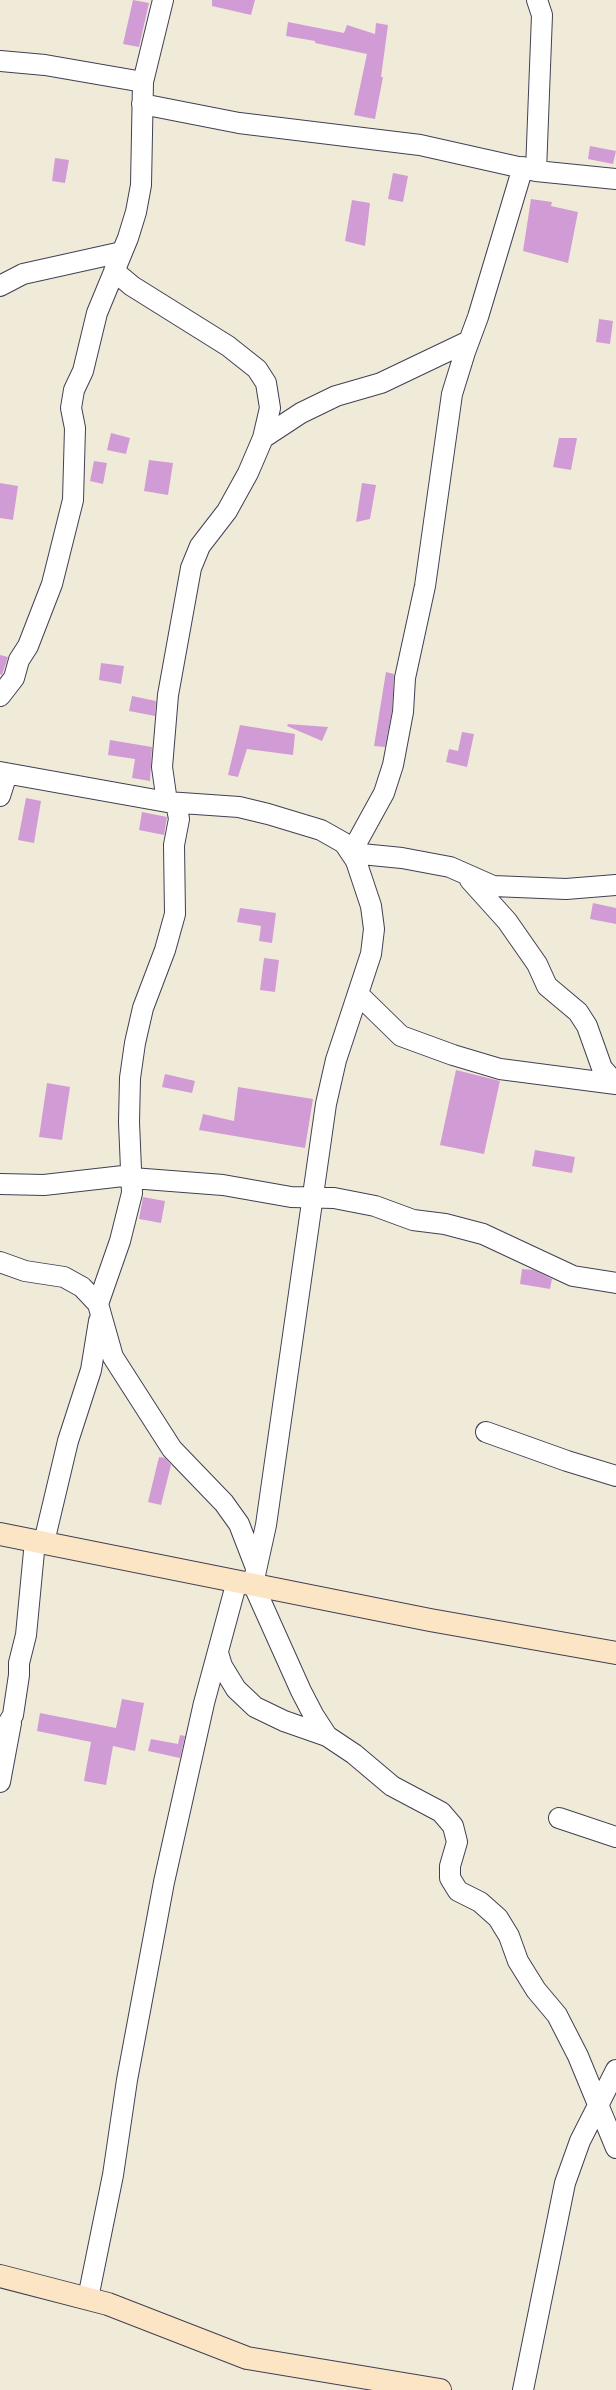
<!DOCTYPE html>
<html>
<head>
<meta charset="utf-8">
<style>
	body { margin:0 }
	canvas { display:block; background:#f0ebd8 }
</style>
</head>
<body>
<canvas width="616" height="2390"></canvas>
<script>
const context = document.querySelector('canvas').getContext('2d');
context.lineJoin = 'round';
function paint(path, color) { context.fillStyle = color; context.fill(path, 'evenodd'); }
const poly = rows => new Path2D(rows.map(r => 'M' + r).join(''));
function stroke(path, color, width, dash) { context.strokeStyle = color; context.lineWidth = width; context.lineCap = dash ? 'butt' : 'round'; context.setLineDash(dash || []); context.stroke(path); }
const building = poly([
	[133,0,149,3,139,47,123,44],
	[212,0,255,0,251,15,212,6],
	[288,22,344,33,347,25,375,34,376,23,388,25,381,77,383,77,375,119,354,115,367,54,315,43,315,41,286,36],
	[590,146,616,151,613,164,588,159],
	[55,158,69,160,65,183,52,181],
	[393,173,408,176,403,202,388,199],
	[531,199,552,202,551,206,578,212,568,263,523,251],
	[352,200,370,203,365,246,345,241],
	[599,319,613,321,610,344,596,342],
	[111,433,130,438,126,454,107,450],
	[559,438,577,438,571,470,553,467],
	[149,460,173,463,168,495,144,491],
	[94,461,107,463,103,484,90,481],
	[0,483,18,486,13,520,0,518],
	[362,483,376,485,370,519,356,522],
	[0,655,8,657,2,675,0,674],
	[101,663,124,666,121,684,99,680],
	[386,672,394,674,392,711,385,747,374,746],
	[132,696,156,701,155,716,129,711],
	[288,724,328,727,322,741,287,726],
	[240,725,295,734,293,755,247,749,238,777,228,775],
	[462,732,474,734,467,767,446,762,449,749,458,751],
	[110,740,152,747,150,781,132,778,135,759,108,755],
	[26,798,41,801,34,843,18,840],
	[142,812,167,817,164,835,139,830],
	[593,903,616,908,616,924,590,919],
	[240,908,276,913,272,943,259,941,261,926,237,922],
	[264,958,279,960,275,992,260,990],
	[456,1070,500,1081,484,1154,440,1145],
	[165,1074,195,1081,192,1093,162,1087],
	[47,1083,70,1087,62,1140,39,1137],
	[238,1087,313,1099,305,1148,199,1130,203,1114,234,1121],
	[535,1150,575,1157,572,1173,532,1166],
	[143,1197,165,1201,161,1223,139,1219],
	[522,1269,534,1270,552,1279,550,1289,520,1284],
	[159,1457,165,1458,171,1465,161,1505,148,1502],
	[122,1699,144,1703,135,1751,113,1746,106,1785,84,1781,91,1742,37,1731,40,1713,116,1728],
	[180,1735,185,1736,180,1758,148,1751,151,1739,178,1744]
]);
const street = poly([
	[0,61,45,65,143,82],
	[142,104,239,123,420,145,536,171,616,179],
	[523,167,478,317,465,352,452,394,425,586,405,678,403,712,393,765,384,793,351,853,402,858,450,867,493,886,566,889,616,885],
	[536,171,542,15,537,0],
	[114,271,132,286,228,346,257,369,266,383,270,408,263,438,248,473,227,511,200,546,191,568,168,695,162,767,167,802],
	[0,286,23,274,122,252],
	[263,438,301,413,336,396,381,383,469,341],
	[0,696,14,678,19,660,28,646,52,584,73,500,75,428,71,408,74,390,83,371,97,313,128,238,136,212,141,185,143,82,163,0],
	[0,772,167,802,239,807,268,814,321,830,344,843,356,861,371,906,374,929,371,954,336,1060,326,1104,266,1525,253,1584,301,1691,314,1716,327,1736,354,1754,392,1786,441,1812,453,1826,457,1842,450,1866,450,1878,458,1891,480,1902,498,1918,509,1936,518,1961,536,1990,557,2015,578,2056,616,2148],
	[0,796,7,774],
	[470,880,507,921,537,964,547,986,578,1012,587,1026,602,1068,616,1084],
	[359,995,401,1036,453,1055,500,1069,616,1084],
	[132,1178,223,1185,291,1197,334,1198,375,1206,413,1220,445,1224,483,1234,573,1276,616,1283],
	[0,1184,44,1185,132,1175],
	[0,1262,25,1271,64,1277,82,1287,98,1304,113,1357,172,1449,224,1503,239,1524,256,1568],
	[98,1304,120,1241,132,1193,129,1122,130,1078,135,1043,143,1008,165,950,175,914,174,845,179,819,176,803],
	[486,1432,567,1461,616,1476],
	[44,1542,68,1441,91,1370,99,1321],
	[218,1653,222,1666,236,1689,255,1707,284,1721,327,1736],
	[0,1737,13,1715,19,1675,19,1663,26,1635,35,1541],
	[0,1782,11,1723],
	[559,1818,616,1837],
	[88,2298,113,2175,127,2080,164,1882,204,1703,237,1581],
	[523,2390,565,2183,580,2141,616,2070]
]);
const secondary = poly([
	[0,1534,430,1620,616,1653],
	[0,2276,108,2304,247,2358,440,2390]
]);
paint(building, '#d19cd5');
stroke(street, '#414053', 22);
stroke(secondary, '#414053', 24);
stroke(street, '#fff', 20);
stroke(secondary, '#fce5c4', 22);
</script>
</body>
</html>
